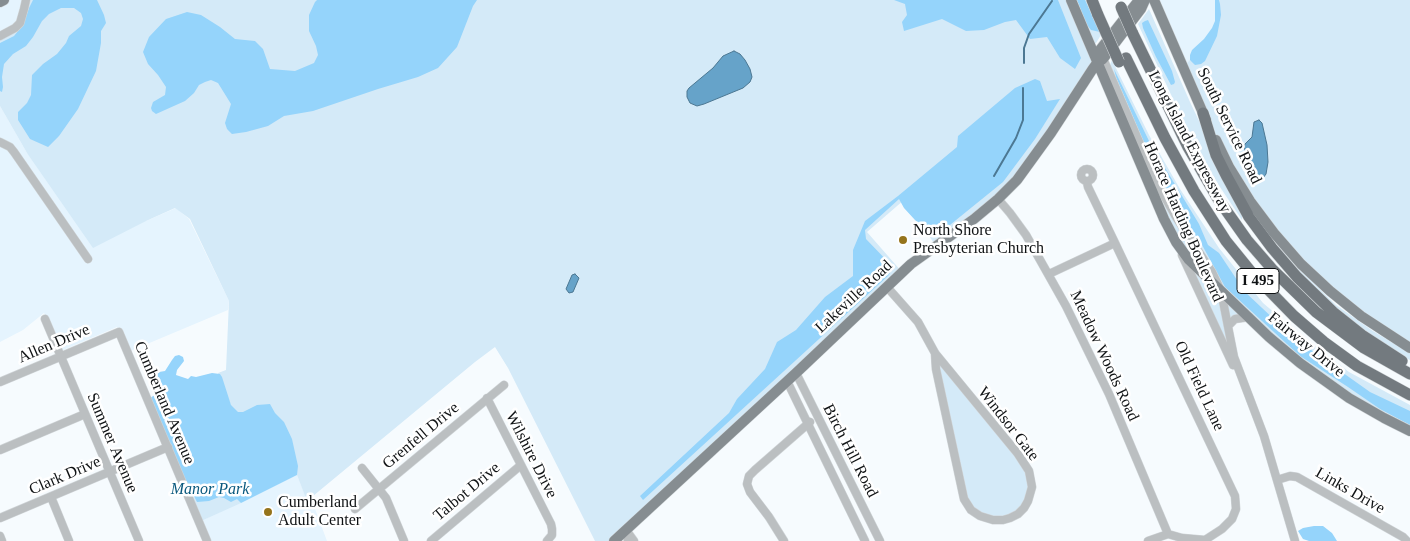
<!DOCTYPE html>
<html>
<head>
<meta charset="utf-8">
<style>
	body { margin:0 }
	canvas { display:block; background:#f6fbfe }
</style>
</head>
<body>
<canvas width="1410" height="541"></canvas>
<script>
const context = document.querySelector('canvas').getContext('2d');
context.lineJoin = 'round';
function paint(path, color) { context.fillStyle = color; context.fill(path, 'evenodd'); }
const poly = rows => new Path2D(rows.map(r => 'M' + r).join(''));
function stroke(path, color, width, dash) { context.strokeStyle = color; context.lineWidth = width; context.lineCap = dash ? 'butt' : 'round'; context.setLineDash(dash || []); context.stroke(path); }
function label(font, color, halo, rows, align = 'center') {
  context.font = font + ' Georgia,serif'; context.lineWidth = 5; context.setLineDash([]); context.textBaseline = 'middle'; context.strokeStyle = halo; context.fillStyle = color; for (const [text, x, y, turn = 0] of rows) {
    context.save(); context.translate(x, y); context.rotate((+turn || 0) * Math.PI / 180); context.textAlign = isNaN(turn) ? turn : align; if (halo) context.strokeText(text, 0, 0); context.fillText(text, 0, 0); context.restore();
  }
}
const built = poly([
	[6,0,27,0,23,16,0,37,0,4],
	[1155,0,1217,0,1215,34,1184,66],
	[0,106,27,153,146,221,176,208,189,219,229,301,228,310,128,352,117,327,61,351,44,313,23,330,0,342],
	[297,475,307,500,311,498,327,541,207,541,199,522]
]);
const green = poly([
	[27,0,1071,0,1097,63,1017,180,936,246,904,200,867,232,902,272,613,541,595,541,508,368,495,347,475,362,307,501,270,405,236,418,218,373,226,370,229,301,190,219,175,208,146,221,93,248,27,153,0,106,0,37,16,28],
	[1075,0,1087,0,1091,9,1101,35,1096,43,1094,44],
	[1217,0,1410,0,1410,346,1355,311,1271,228,1220,145,1184,66,1215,34],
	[1149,9,1190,102,1242,211,1242,220,1218,184,1189,133,1138,24],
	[1112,60,1149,135,1180,189,1219,248,1263,303,1301,335,1349,372,1410,405,1410,426,1374,410,1300,359,1225,290,1170,201,1155,174,1110,65],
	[1157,183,1215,279,1249,317,1228,326,1246,391,1150,186],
	[1257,221,1300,270,1336,305,1373,331,1410,353,1410,360,1396,353,1364,331,1337,310,1291,266],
	[935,353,1018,454,1032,487,1018,514,993,520,966,505],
	[220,459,241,503,199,522,181,478]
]);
const forest = poly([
	[33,0,97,0,104,15,106,23,101,31,101,43,96,71,78,109,59,136,48,147,30,139,18,120,18,112,27,103,31,95,32,75,43,64,57,54,66,43,69,36,81,26,83,19,81,13,74,8,61,8,49,14,42,21,33,37,26,46,13,54,4,64,2,77,3,87,2,92,0,91,0,43,14,36,23,25,29,8],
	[317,0,477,0,473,6,457,47,438,68,418,77,378,89,313,111,284,116,268,126,246,132,232,134,227,129,225,123,231,104,218,83,211,80,205,82,199,85,194,93,185,101,156,114,152,111,151,108,153,102,165,95,166,87,158,75,148,64,143,52,149,37,166,19,187,12,201,15,220,27,235,39,255,41,263,49,270,69,295,71,314,63,318,55,316,46,309,31,309,15,315,2],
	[894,0,1058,0,1081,58,1075,69,1060,58,1047,37,1030,39,1016,20,1005,22,984,30,966,31,942,19,904,31,902,22,907,15,905,4],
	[1077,0,1085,0,1100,32,1091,30,1087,25],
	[1215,0,1219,0,1220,4,1221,15,1217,36,1205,61,1201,64,1195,65,1190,60,1190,55,1192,50,1204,39,1212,28,1215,21],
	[1148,20,1172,71,1175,82,1174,84,1171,85,1156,57,1143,28,1142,23,1145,21],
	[1114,69,1150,143,1199,224,1208,245,1219,253,1245,292,1293,337,1346,375,1370,392,1410,411,1410,425,1380,409,1348,387,1300,356,1225,287,1201,243,1179,211,1152,161,1116,77],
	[1035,79,1040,81,1047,101,1060,99,1035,139,1003,182,940,233,932,235,915,220,904,208,899,199,865,230,866,239,892,266,889,275,643,500,640,496,729,413,737,399,765,369,777,342,796,330,825,297,853,276,853,250,865,221,898,196,957,147,958,136,1015,88],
	[179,355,183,357,184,361,177,370,176,375,188,379,191,376,196,377,212,373,220,374,222,377,231,405,238,412,243,412,257,405,270,404,275,413,284,422,292,439,298,466,297,475,241,503,237,499,231,502,224,498,219,497,209,501,197,502,194,496,189,492,150,398,161,391,156,389,155,387,155,376,159,372,165,371,172,360,175,356],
	[1314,526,1323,526,1332,533,1337,541,1309,541,1303,539,1298,531,1303,528]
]);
const water = poly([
	[734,51,740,54,745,60,750,69,752,77,750,82,743,88,704,104,697,106,690,103,687,97,687,91,689,88,713,68,723,56,734,51],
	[1259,120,1262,123,1267,145,1268,162,1266,174,1263,178,1260,178,1254,176,1244,147,1245,144,1252,137,1254,122,1259,120],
	[575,274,579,278,573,292,569,293,566,289,572,275,575,274]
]);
const stream = poly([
	[1024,63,1024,48,1029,34,1052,1],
	[994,176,1016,138,1023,120,1023,88]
]);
const minor = poly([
	[0,36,15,28,20,23,24,9,26,0],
	[1102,56,1157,183,1176,217,1212,272,1221,291,1234,357,1264,436,1295,541],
	[0,142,10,147,14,152,88,259],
	'1081 175a6 6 0 1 1 12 0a6 6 0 1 1-12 0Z',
	[1087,182,1088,187,1115,243,1235,496,1236,509,1232,519,1222,529,1205,540,1182,538,1168,534,1148,541],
	[998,199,1010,213,1026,235,1066,306,1109,394,1168,534],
	[1182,255,1233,365],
	[1049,274,1115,243],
	[887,287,918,322,935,353],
	[45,319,139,541],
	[1228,326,1235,319,1249,317],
	[935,353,1018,454,1029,471,1032,487,1028,501,1024,508,1018,514,1010,518,1003,520,993,520,980,516,971,510,964,499,936,369,935,353],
	[796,373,880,541],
	[787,381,865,541],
	[0,382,119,332,207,541],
	[487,398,551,524,552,529,552,535,547,541],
	[0,450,85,414],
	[362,468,386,498,404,541],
	[1277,480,1290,476,1297,477,1403,537,1407,541],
	[51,497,69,541],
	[355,509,504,385],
	[0,518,168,447],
	[0,536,2,541],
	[431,541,521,465],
	[628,541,626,530,634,541],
	[784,541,769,517,750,492,747,484,749,476,755,470,810,422]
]);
const major = poly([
	[1071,0,1164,219,1176,242,1189,260,1269,337,1300,363,1349,398,1384,418,1410,431],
	[1154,0,1206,120],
	[0,2,4,0],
	[1097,63,1103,59,1141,9,1145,0],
	[1216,140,1229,167,1250,201,1274,233,1301,264,1330,291,1361,316,1410,348],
	[614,541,796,373,911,264,974,219,998,199,1017,180,1051,133,1092,70,1097,63,1099,51,1139,0]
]);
const highway = poly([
	[1092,0,1098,15],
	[1132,32,1188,147,1218,199,1247,240,1273,270,1316,312,1364,348,1410,374],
	[1126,58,1165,138,1194,191,1226,241,1252,273,1294,316,1324,342,1357,366,1410,395],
	[1203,113,1216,155,1226,175,1249,217,1272,248,1297,277,1333,312,1362,335,1402,361]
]);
const highwayBridge = poly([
	[1121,7,1132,32],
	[1098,15,1119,62]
]);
const markers = [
	[903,240,5,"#95741c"],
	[268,512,5,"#95741c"]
];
const shields = [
	[1258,281,42]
];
const shieldNames = [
	["I 495",1258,281]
];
const streetNames = [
	["South Service Road",1229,126,64],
	["Long Island Expressway",1189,142,62],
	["Horace Harding Boulevard",1183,222,66],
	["Lakeville Road",854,297,-43],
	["Allen Drive",54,344,-23],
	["Fairway Drive",1306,345,39],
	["Meadow Woods Road",1104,356,65],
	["Old Field Lane",1199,386,65],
	["Cumberland Avenue",164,403,67],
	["Windsor Gate",1008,424,52],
	["Grenfell Drive",421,436,-40],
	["Summer Avenue",112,443,67],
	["Birch Hill Road",850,451,63],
	["Wilshire Drive",531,455,63],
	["Clark Drive",65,476,-23],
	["Links Drive",1350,491,30],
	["Talbot Drive",467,492,-40]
];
const poiNames = [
	["North Shore",913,231],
	["Presbyterian Church",913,249],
	["Cumberland",278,503],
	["Adult Center",278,521]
];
const parkNames = [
	["Manor Park",210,490]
];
paint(built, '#e5f4fe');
paint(green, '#d4eaf8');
paint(forest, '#95d4fb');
paint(water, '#66a3c9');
stroke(water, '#4c7893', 1);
stroke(stream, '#4c7893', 2);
stroke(minor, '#d1d6d9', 9);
stroke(major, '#d1d6d9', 11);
stroke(highway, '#d1d6d9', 12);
stroke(minor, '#bbbfc1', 8);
stroke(major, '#868d91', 10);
stroke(highway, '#737a7f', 11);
stroke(highwayBridge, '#d1d6d9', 12, []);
stroke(highwayBridge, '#737a7f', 11);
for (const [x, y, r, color] of markers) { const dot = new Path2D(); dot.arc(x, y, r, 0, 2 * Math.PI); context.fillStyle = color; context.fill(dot); stroke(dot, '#fff', 2); }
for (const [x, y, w] of shields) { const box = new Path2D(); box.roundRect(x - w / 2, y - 12.5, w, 25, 4); context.fillStyle = '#fff'; context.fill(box); stroke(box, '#0f1214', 1); }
label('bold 15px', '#0f1214', null, shieldNames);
label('16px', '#0f1214', '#fff', streetNames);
label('16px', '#0f1214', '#fff', poiNames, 'left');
label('italic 16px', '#0a597e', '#fff', parkNames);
</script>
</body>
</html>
